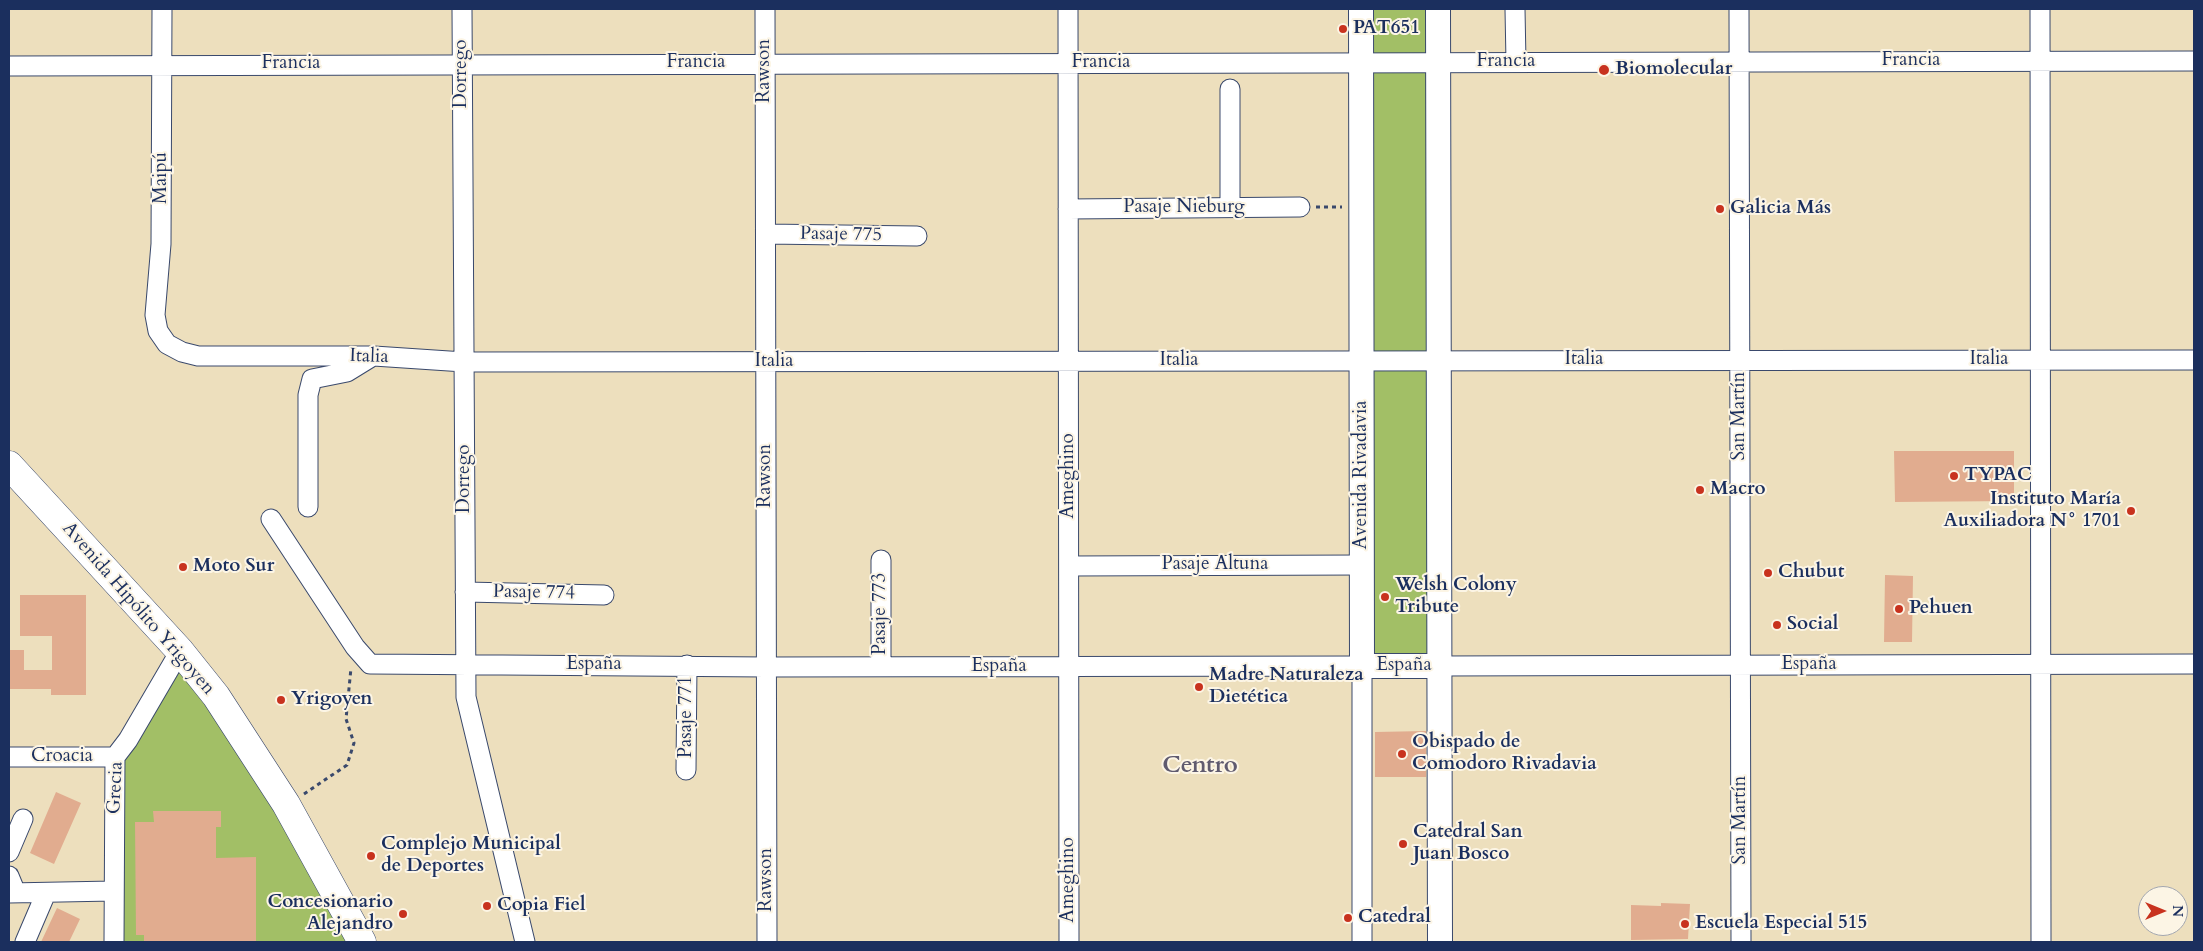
<!DOCTYPE html>
<html>
<head>
<meta charset="utf-8">
<style>
	body { margin:0 }
	#map { position:relative; width:2203px; height:951px; overflow:hidden; background:#eddfbd; font-family:Cardo,serif }
	canvas { display:block }
	.frame { position:absolute; inset:0; border:10px solid #1b2f5e; pointer-events:none }
	.north { position:absolute; left:2138px; top:886px; width:50px; height:50px; box-sizing:border-box; background:#fcf5e5; border:1px solid #a2a6af; border-radius:50%; rotate:90deg; font-size:14px; font-weight:700; line-height:20px; text-align:center; color:#1b2f5e }
	.north::after { content:''; display:block; margin:auto; width:18px; height:22px; background:#c8321e; clip-path:polygon(50% 0,100% 100%,50% 72%,0 100%) }
</style>
</head>
<body>
<div id="map">
<canvas width="2203" height="951"></canvas>
<div class="frame"></div>
<div class="north">N</div>
</div>
<script>
const context = document.querySelector('canvas').getContext('2d');
context.lineJoin = 'round';
function paint(path, color) { context.fillStyle = color; context.fill(path, 'evenodd'); }
const poly = rows => new Path2D(rows.map(r => 'M' + r).join(''));
function stroke(path, color, width, dash) { context.strokeStyle = color; context.lineWidth = width; context.lineCap = dash ? 'butt' : 'round'; context.setLineDash(dash || []); context.stroke(path); }
function label(font, color, halo, rows, align = 'center') {
  context.font = font + ' Cardo,serif'; context.lineWidth = 4; context.setLineDash([]); context.textBaseline = 'middle'; context.strokeStyle = halo; context.fillStyle = color; for (const [text, x, y, turn = 0] of rows) {
    context.save(); context.translate(x, y); context.rotate((+turn || 0) * Math.PI / 180); context.textAlign = isNaN(turn) ? turn : align; if (halo) context.strokeText(text, 0, 0); context.fillText(text, 0, 0); context.restore();
  }
}
const green = poly([
	[1361,9,1438,9,1439,666,1362,666],
	[180,651,362,942,114,942,115,757]
]);
const building = poly([
	[1894,451,2014,451,2014,501,1895,502],
	[1885,575,1913,576,1912,642,1884,642],
	[20,595,86,595,86,695,51,695,51,689,9,689,9,650,24,650,24,670,52,670,52,636,20,636],
	[1426,731,1426,777,1375,777,1375,732],
	[56,792,81,803,54,864,30,853],
	[153,811,221,811,221,827,216,827,216,858,256,857,256,942,144,942,144,935,136,935,135,822,154,822],
	[1661,903,1690,904,1688,939,1631,940,1631,905,1661,906],
	[57,908,80,919,69,942,41,942]
]);
const path = poly([
	[1316,207,1342,207],
	[304,794,347,765,354,743,346,719,351,668]
]);
const minor = poly([
	[162,9,161,244,155,315,158,331,167,344,182,352,198,356,374,356,464,362,2194,360],
	[462,9,466,697,525,942],
	[765,9,767,942],
	[1068,9,1069,942],
	[1515,9,1516,62],
	[1739,9,1741,942],
	[2040,9,2041,942],
	[9,66,2194,61],
	[1230,207,1230,89],
	[1068,209,1300,207],
	[766,234,917,236],
	[308,507,308,395,312,379,347,372,373,356],
	[271,519,355,647,370,664,766,667,1362,666,1362,942],
	[1069,566,1362,565],
	[465,592,604,595],
	[1439,666,2194,664],
	[881,667,881,560],
	[9,757,115,757],
	[686,770,687,665],
	[9,852,23,819],
	[9,876,16,893],
	[9,893,113,891],
	[25,942,46,893],
	[114,942,115,757,128,740,180,651]
]);
const major = poly([
	[1361,9,1362,666,1439,666],
	[1438,9,1440,942]
]);
const highway = poly([
	[9,465,180,651,216,696,286,804,362,942]
]);
const markers = [
	[1343,29,5,"#c8321e"],
	[1604,70,6,"#c8321e"],
	[1720,209,5,"#c8321e"],
	[1954,476,5,"#c8321e"],
	[1700,490,5,"#c8321e"],
	[2131,511,5,"#c8321e"],
	[183,567,5,"#c8321e"],
	[1768,573,5,"#c8321e"],
	[1385,597,5,"#c8321e"],
	[1899,609,5,"#c8321e"],
	[1777,625,5,"#c8321e"],
	[1199,687,5,"#c8321e"],
	[281,700,5,"#c8321e"],
	[1402,754,5,"#c8321e"],
	[1403,844,5,"#c8321e"],
	[371,856,5,"#c8321e"],
	[487,906,5,"#c8321e"],
	[403,914,5,"#c8321e"],
	[1348,918,5,"#c8321e"],
	[1685,924,5,"#c8321e"]
];
const poiNames = [
	["PAT651",1353,29],
	["Biomolecular",1615,70],
	["Galicia Más",1730,209],
	["TYPAC",1964,476],
	["Macro",1710,490],
	["Instituto María",2121,500,"right"],
	["Auxiliadora N° 1701",2121,522,"right"],
	["Moto Sur",193,567],
	["Chubut",1778,573],
	["Welsh Colony",1395,586],
	["Tribute",1395,608],
	["Pehuen",1909,609],
	["Social",1787,625],
	["Madre Naturaleza",1209,676],
	["Dietética",1209,698],
	["Yrigoyen",291,700],
	["Obispado de",1412,743],
	["Comodoro Rivadavia",1412,765],
	["Catedral San",1413,833],
	["Juan Bosco",1413,855],
	["Complejo Municipal",381,845],
	["de Deportes",381,867],
	["Concesionario",393,903,"right"],
	["Alejandro",393,925,"right"],
	["Copia Fiel",497,906],
	["Catedral",1358,918],
	["Escuela Especial 515",1695,924]
];
const streetNames = [
	["Francia",1911,61],
	["Francia",1506,62],
	["Francia",696,63],
	["Francia",1101,63],
	["Francia",291,64],
	["Rawson",765,71,-90],
	["Dorrego",462,74,-90],
	["Maipú",162,178,-90],
	["Pasaje Nieburg",1184,208],
	["Pasaje 775",841,235,1],
	["Italia",369,357,2],
	["Italia",1584,360],
	["Italia",1989,360],
	["Italia",1179,361],
	["Italia",774,362],
	["San Martín",1740,416,-90],
	["Avenida Rivadavia",1362,475,-90],
	["Rawson",766,476,-90],
	["Ameghino",1069,476,-90],
	["Dorrego",465,479,-90],
	["Pasaje Altuna",1215,565],
	["Pasaje 774",534,593,1],
	["Avenida Hipólito Yrigoyen",138,609,49],
	["Pasaje 773",881,614,-90],
	["España",594,665],
	["España",1809,665],
	["España",1404,666],
	["España",999,667],
	["Pasaje 771",687,717,-90],
	["Croacia",62,757],
	["Grecia",116,788,-87],
	["San Martín",1741,820,-90],
	["Rawson",767,880,-90],
	["Ameghino",1069,880,-90]
];
const districtNames = [
	["Centro",1200,766]
];
paint(green, '#a2bf66');
paint(building, '#e1ac8f');
stroke(minor, '#3a496c', 21);
stroke(major, '#3a496c', 26);
stroke(highway, '#3a496c', 29);
stroke(path, '#3a496c', 3, [4, 4]);
stroke(minor, '#fff', 19);
stroke(major, '#fff', 24);
stroke(highway, '#fff', 28);
for (const [x, y, r, color] of markers) { const dot = new Path2D(); dot.arc(x, y, r, 0, 2 * Math.PI); context.fillStyle = color; context.fill(dot); stroke(dot, '#fcf5e5', 2); }
label('bold 19px', '#1b2f5e', '#fcf5e5', poiNames, 'left');
label('19px', '#1b2f5e', '#fcf5e5', streetNames);
label('bold 24px', '#605b6f', '#fcf5e5', districtNames);
</script>
</body>
</html>
